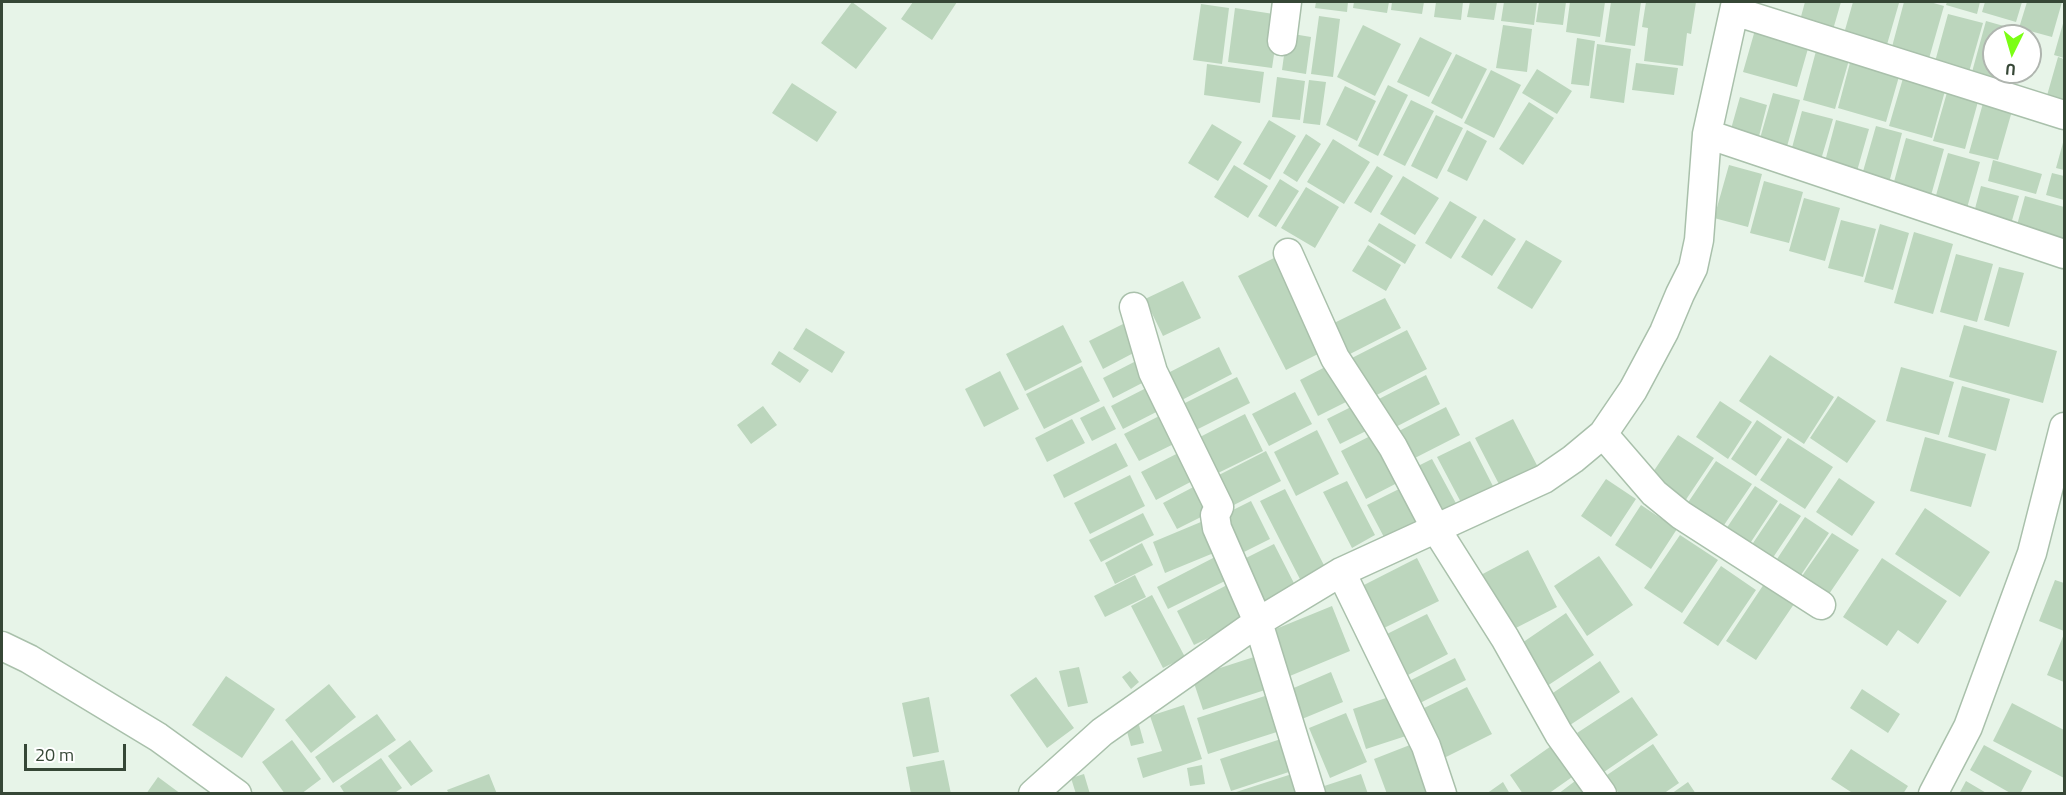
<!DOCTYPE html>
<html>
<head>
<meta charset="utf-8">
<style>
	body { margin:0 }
	#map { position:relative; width:2066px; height:795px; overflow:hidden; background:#e7f4e8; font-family:"Titillium Web",sans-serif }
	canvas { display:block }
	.frame { position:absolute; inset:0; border:3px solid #364736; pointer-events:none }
	.north { position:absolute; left:1982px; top:24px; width:60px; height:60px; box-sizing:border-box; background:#fff; border:2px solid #afb5af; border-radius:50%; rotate:185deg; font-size:16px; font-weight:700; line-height:24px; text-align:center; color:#364736 }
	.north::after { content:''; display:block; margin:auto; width:21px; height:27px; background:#7bfe14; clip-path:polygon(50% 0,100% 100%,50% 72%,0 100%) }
	.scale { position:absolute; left:24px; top:744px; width:102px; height:27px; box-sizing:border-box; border:3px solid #364736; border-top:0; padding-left:8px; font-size:18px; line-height:21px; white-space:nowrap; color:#364736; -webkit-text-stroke:4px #fff; paint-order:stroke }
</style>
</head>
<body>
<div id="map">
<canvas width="2066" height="795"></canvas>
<div class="frame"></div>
<div class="north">U</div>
<div class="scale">20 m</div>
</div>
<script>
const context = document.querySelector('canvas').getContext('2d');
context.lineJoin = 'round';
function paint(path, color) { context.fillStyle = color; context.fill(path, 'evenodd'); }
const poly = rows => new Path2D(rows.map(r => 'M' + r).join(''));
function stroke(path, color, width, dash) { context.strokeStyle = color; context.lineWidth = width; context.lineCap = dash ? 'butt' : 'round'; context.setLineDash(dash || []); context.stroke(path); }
const building = poly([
	[852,2,887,28,856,69,821,43],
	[913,2,957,2,932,40,901,19],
	[1316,2,1348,2,1347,12,1315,8],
	[1354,2,1389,2,1387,13,1353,8],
	[1392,2,1424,2,1422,14,1391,10],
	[1436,2,1463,2,1461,20,1434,17],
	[1470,2,1497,2,1494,20,1467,17],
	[1504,2,1537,2,1534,25,1501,21],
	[1539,2,1566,2,1563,25,1536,22],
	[1570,2,1605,2,1600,37,1566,32],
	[1611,2,1641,2,1635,46,1605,42],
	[1646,2,1696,2,1691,34,1687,33,1683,66,1644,61,1648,28,1642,27],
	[1805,2,1841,2,1830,40,1797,31],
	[1853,2,1899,3,1884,55,1841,44],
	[1904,2,1930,2,1944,6,1926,69,1889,58],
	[1947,2,1980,2,1977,14,1946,5],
	[1985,2,2022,2,2016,22,1982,12],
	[2027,2,2062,2,2052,37,2019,28],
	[1201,4,1229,8,1222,64,1193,60],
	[1235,8,1280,15,1272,68,1228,62],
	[1948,14,1983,23,1967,79,1933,69],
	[1319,16,1340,19,1333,77,1311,74],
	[2064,20,2064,58,2054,55],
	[1986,21,2018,30,2017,36,1994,36,1994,72,2007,72,2004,81,1972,72],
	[1363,25,1401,44,1375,96,1337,77],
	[1503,25,1532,29,1527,72,1496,68],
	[1755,30,1809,45,1797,87,1743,72],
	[1287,33,1311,37,1306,74,1282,70],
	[1420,37,1452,53,1429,97,1397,82],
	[1577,38,1595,41,1589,86,1571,84],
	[1597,44,1631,49,1624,103,1590,98],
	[1816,51,1849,60,1835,109,1803,100],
	[1456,54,1487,69,1462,119,1431,103],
	[2058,57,2064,59,2064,112,2044,106],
	[1851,59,1900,73,1886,122,1838,108],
	[1636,63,1678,68,1674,95,1632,90],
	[1207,64,1264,72,1260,103,1204,95],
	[1906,68,1948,80,1932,138,1889,126],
	[1537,69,1572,91,1557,114,1522,93],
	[1491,70,1521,85,1494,138,1464,123],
	[1277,77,1305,81,1300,120,1272,117],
	[1309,80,1326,82,1320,125,1303,123],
	[792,83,837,112,817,142,772,113],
	[1388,85,1408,95,1378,156,1358,146],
	[1345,86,1376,101,1357,141,1326,125],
	[1948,89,1979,98,1965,149,1933,141],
	[1773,93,1800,100,1786,150,1759,142],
	[1985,96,2014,104,1998,160,1969,153],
	[1740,97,1767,105,1757,144,1729,136],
	[1411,100,1434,111,1405,166,1383,155],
	[1529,102,1554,118,1523,165,1499,149],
	[1802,111,1833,119,1820,163,1790,155],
	[1436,115,1463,128,1437,179,1411,166],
	[1269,120,1296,136,1270,180,1243,164],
	[1836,120,1869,129,1855,178,1823,169],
	[1212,124,1242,142,1218,181,1188,163],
	[1876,126,1902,133,1889,183,1862,175],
	[1467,130,1487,141,1467,181,1447,171],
	[1306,134,1321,144,1297,182,1283,173],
	[1906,138,1944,149,1930,199,1892,189],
	[1333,139,1370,162,1344,204,1307,182],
	[2064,139,2064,170,2056,168],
	[1948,153,1980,162,1965,215,1933,206],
	[1993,160,2042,174,2036,194,1988,181],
	[1234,165,1268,186,1248,218,1214,197],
	[1729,165,1762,174,1748,227,1714,218],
	[1377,166,1393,176,1371,213,1354,203],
	[2052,173,2064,176,2064,200,2046,195],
	[1403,176,1439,198,1415,235,1380,214],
	[1280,179,1299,191,1276,227,1258,216],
	[1764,181,1803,192,1789,243,1750,233],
	[1981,186,2019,196,2009,231,1972,220],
	[1306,187,1339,207,1315,248,1281,228],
	[2025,196,2064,207,2064,250,2014,236],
	[1804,198,1840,208,1825,261,1789,251],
	[1450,201,1477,217,1451,259,1425,243],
	[1484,219,1516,239,1492,276,1461,257],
	[1841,220,1876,229,1863,277,1828,268],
	[1379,223,1416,245,1405,264,1368,241],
	[1880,224,1909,233,1893,290,1864,282],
	[1914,232,1953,244,1933,314,1894,303],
	[1526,240,1562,261,1532,309,1497,288],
	[1368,245,1401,265,1386,291,1352,271],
	[1956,254,1993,264,1977,322,1940,312],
	[1276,257,1324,351,1286,370,1238,276],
	[1999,267,2024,273,2009,327,1984,320],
	[1183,281,1201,318,1163,336,1145,299],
	[1385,298,1401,328,1350,354,1334,323],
	[1129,321,1143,348,1103,369,1089,341],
	[1063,325,1082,362,1025,391,1006,354],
	[1964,325,2057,351,2043,403,1949,377],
	[806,328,845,352,832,373,793,349],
	[1407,330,1427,369,1367,400,1346,361],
	[1219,347,1232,374,1178,402,1164,375],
	[779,351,809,370,800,383,771,364],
	[1770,355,1834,397,1804,444,1739,401],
	[1136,361,1146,381,1113,398,1103,378],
	[1329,365,1348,401,1318,416,1300,380],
	[1082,366,1100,401,1044,429,1026,394],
	[1901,367,1954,382,1939,435,1886,421],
	[1000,371,1019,409,984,427,965,389],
	[1426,375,1440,404,1386,432,1371,403],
	[1237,377,1250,403,1194,431,1181,405],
	[1154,384,1166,407,1123,429,1111,406],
	[1962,386,2010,399,1996,451,1948,437],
	[1295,392,1312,424,1269,446,1252,414],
	[1838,396,1876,421,1847,463,1810,438],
	[1720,401,1752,422,1728,459,1696,437],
	[1357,404,1370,429,1340,444,1327,419],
	[763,406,777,425,751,444,737,425],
	[1104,406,1116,429,1092,441,1080,418],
	[1446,407,1460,435,1409,461,1395,433],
	[1169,411,1184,439,1139,461,1124,434],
	[1245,414,1263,451,1216,474,1198,438],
	[1072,419,1085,443,1047,462,1035,438],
	[1513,419,1541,473,1503,492,1475,438],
	[1757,420,1782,437,1756,476,1731,459],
	[1317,430,1339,474,1296,496,1274,452],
	[1378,432,1403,480,1366,499,1341,451],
	[1678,435,1714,458,1685,501,1649,478],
	[1925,437,1986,454,1971,507,1910,491],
	[1788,438,1833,467,1805,509,1760,480],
	[1470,441,1497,494,1465,510,1437,457],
	[1116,443,1128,466,1064,498,1053,475],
	[1188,448,1202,476,1156,500,1141,472],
	[1266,451,1281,481,1228,508,1213,478],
	[1432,459,1458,507,1435,519,1410,470],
	[1716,461,1752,484,1722,528,1687,504],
	[1130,475,1145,506,1090,534,1074,503],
	[1839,478,1875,502,1852,536,1816,512],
	[1606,479,1636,499,1611,537,1581,516],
	[1347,481,1375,535,1352,548,1323,492],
	[1201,483,1215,510,1177,529,1163,503],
	[1405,486,1423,520,1385,539,1367,505],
	[1755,486,1778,501,1747,548,1724,532],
	[1285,489,1328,573,1303,585,1260,501],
	[1251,501,1270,539,1238,555,1219,517],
	[1780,503,1801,516,1772,559,1751,546],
	[1641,505,1677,529,1651,569,1615,545],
	[1925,508,1990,552,1960,597,1895,554],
	[1143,513,1154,535,1101,562,1089,540],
	[1805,517,1829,533,1799,578,1775,562],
	[1208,519,1221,550,1165,573,1153,542],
	[1832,533,1859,550,1829,594,1802,576],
	[1680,535,1718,560,1682,613,1644,588],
	[1142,543,1153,565,1115,584,1105,563],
	[1274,544,1298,591,1263,609,1238,562],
	[1528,550,1557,607,1506,633,1477,577],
	[1599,556,1633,605,1587,636,1554,586],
	[1215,557,1227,580,1168,609,1157,587],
	[1417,558,1439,601,1384,628,1362,586],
	[1882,558,1947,601,1918,644,1898,630,1887,646,1843,617],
	[1721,566,1756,590,1718,646,1683,623],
	[1135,575,1146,597,1105,617,1094,596],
	[2055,580,2064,583,2064,631,2039,621],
	[1229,584,1247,619,1194,645,1177,611],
	[1764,584,1794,604,1756,660,1726,641],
	[1152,595,1185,657,1163,668,1131,606],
	[1332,606,1350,651,1285,678,1266,633],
	[1566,613,1594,655,1544,688,1516,647],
	[1427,614,1448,654,1408,675,1387,634],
	[2064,634,2064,682,2047,675],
	[1254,657,1265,690,1203,710,1192,677],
	[1455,658,1466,680,1420,703,1409,681],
	[1600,661,1620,692,1564,729,1544,699],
	[1079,667,1088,703,1068,707,1059,671],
	[1130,671,1139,682,1131,689,1122,677],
	[1331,672,1343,702,1302,719,1289,690],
	[226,676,275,709,242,758,192,725],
	[1036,677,1074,728,1047,748,1010,695],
	[329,684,356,717,311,753,285,720],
	[1467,687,1492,734,1440,760,1416,712],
	[1862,689,1900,714,1888,733,1850,708],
	[1268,695,1280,731,1208,754,1197,718],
	[1395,695,1409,735,1366,749,1353,709],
	[929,697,939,752,913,757,902,703],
	[1632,697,1658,735,1604,772,1577,733],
	[2012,703,2064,730,2064,778,1993,741],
	[1184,705,1202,759,1143,778,1137,758,1162,751,1150,716],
	[1346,713,1367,762,1330,778,1309,728],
	[377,714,396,740,333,783,315,757],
	[1139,725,1144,743,1131,746,1126,728],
	[1284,738,1295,770,1231,791,1220,759],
	[292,740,321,779,301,794,285,794,262,762],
	[410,740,433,771,411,786,388,756],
	[1415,743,1435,794,1387,794,1374,759],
	[1554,744,1575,775,1548,794,1523,794,1510,775],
	[1653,744,1679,783,1663,794,1619,794,1607,775],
	[1984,745,2032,771,2020,794,2012,794,1970,770],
	[1851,749,1908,786,1903,794,1854,794,1831,779],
	[381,758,402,788,393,794,345,794,340,786],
	[944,760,951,794,911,794,906,767],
	[1202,765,1205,784,1190,786,1187,768],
	[1295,773,1302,794,1233,794,1233,793],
	[489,774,497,794,449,794,447,790],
	[1084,774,1090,794,1076,794,1071,778],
	[1361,774,1368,794,1317,794,1315,789],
	[158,777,181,794,146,794],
	[1579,778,1590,794,1558,794],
	[1966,781,1988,794,1959,794],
	[1503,782,1510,794,1486,794],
	[1688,782,1696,794,1671,794]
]);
const street = poly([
	[1734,11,2064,115],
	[1282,41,1287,2],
	[1707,134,2064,254],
	[1288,253,1335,358,1393,447,1436,529,1505,638,1559,734,1602,794],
	[1134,307,1153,372,1219,507,1215,515,1217,528,1258,622,1311,794],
	[1603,434,1654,493,1681,515,1821,605],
	[1341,572,1426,746,1442,794],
	[2,646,29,659,158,737,237,794],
	[1033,794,1102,732,1258,622,1341,572,1544,479,1573,459,1603,434,1633,390,1664,332,1680,294,1693,268,1699,240,1707,134,1736,2],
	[1933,794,1968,727,2032,553,2064,427]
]);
paint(building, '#bcd6bd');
stroke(street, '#a9c0ab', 31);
stroke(street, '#fff', 28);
</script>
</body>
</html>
